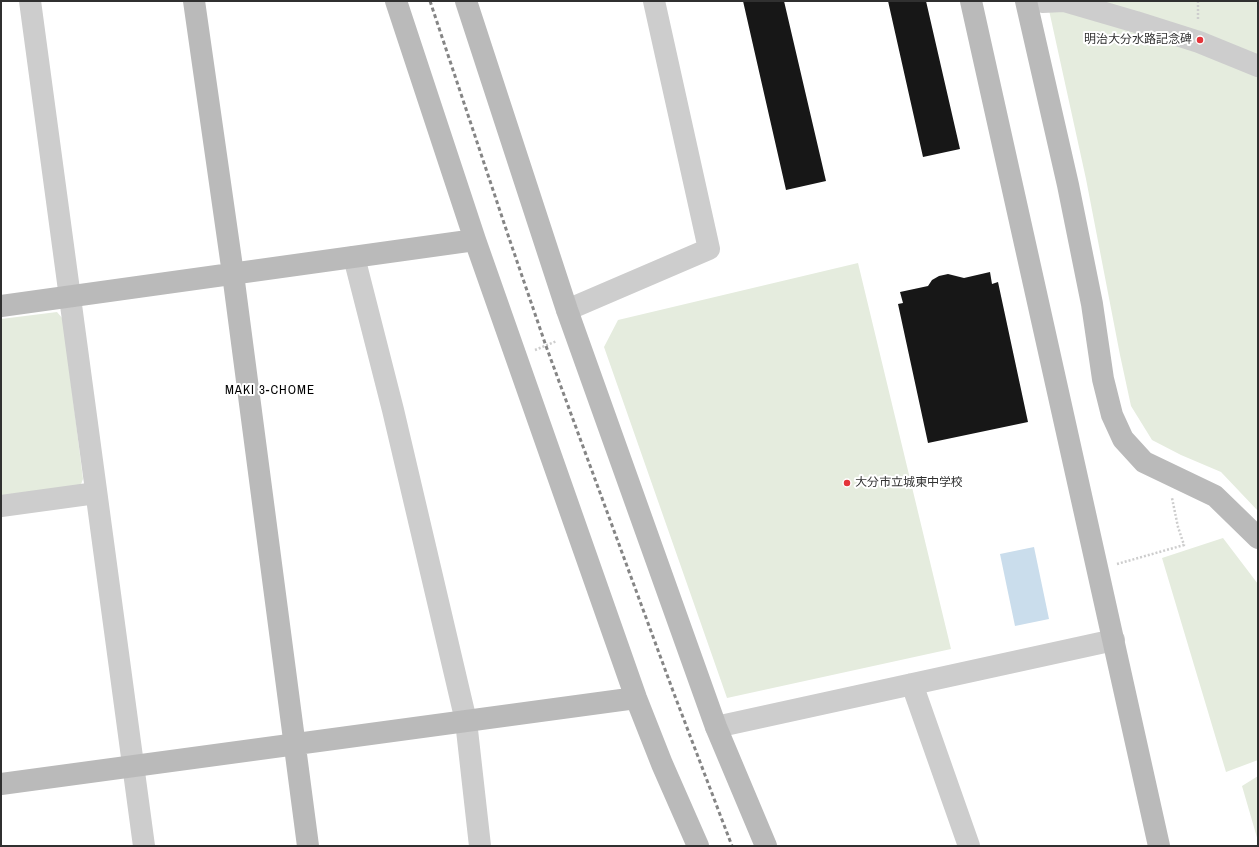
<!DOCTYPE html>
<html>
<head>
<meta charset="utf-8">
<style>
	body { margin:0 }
	#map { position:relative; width:1259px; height:847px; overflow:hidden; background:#fff; font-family:"Archivo Narrow",sans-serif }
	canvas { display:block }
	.frame { position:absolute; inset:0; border:2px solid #303030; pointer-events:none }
</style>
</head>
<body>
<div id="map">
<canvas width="1259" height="847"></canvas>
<div class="frame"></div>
</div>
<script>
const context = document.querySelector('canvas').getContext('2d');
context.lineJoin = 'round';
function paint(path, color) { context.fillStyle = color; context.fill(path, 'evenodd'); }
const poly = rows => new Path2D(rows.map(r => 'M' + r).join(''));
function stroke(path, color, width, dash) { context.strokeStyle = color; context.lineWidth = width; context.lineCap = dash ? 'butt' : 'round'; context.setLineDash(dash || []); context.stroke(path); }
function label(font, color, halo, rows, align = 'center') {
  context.font = font + ' "Archivo Narrow","Noto Sans JP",sans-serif'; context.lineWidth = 4; context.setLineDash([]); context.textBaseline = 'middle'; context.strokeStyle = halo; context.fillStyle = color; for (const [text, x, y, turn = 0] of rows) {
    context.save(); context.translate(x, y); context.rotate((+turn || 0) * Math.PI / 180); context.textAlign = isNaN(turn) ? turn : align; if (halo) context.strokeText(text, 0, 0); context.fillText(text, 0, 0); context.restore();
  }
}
const green = poly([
	[1047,1,1258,1,1258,511,1221,472,1181,455,1152,440,1131,406,1120,355,1086,179],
	[858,263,951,649,727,698,604,347,618,320],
	[57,312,63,319,83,479,80,487,1,499,1,319],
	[1223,538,1258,584,1258,760,1226,772,1162,558],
	[1258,776,1258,841,1242,786]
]);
const water = poly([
	[1034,547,1049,619,1015,626,1000,554]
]);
const building = poly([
	[743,1,784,1,826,181,786,190],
	[888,1,926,1,960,149,923,157],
	[990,272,992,284,998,282,1028,422,928,443,898,304,903,303,900,292,928,286,932,280,939,276,948,274,964,278]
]);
const path = poly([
	[1198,1,1198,20],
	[535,350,557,341],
	[1117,564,1184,545,1178,527,1172,498]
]);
const street = poly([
	[30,1,144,846],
	[1042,2,1064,1,1136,22,1199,42,1258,66],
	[354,257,393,410,466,721,480,846],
	[567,310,709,249,654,1],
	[1,506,96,493],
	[912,684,969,846],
	[716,727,1114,640]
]);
const secondary = poly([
	[194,1,233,274,308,846],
	[396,1,475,240,636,698,662,764,698,846],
	[466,1,567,310,716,727,766,846],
	[971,1,1159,846],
	[1026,1,1068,185,1092,304,1103,379,1112,415,1123,439,1144,462,1215,496,1258,538],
	[1,306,475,240],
	[1,784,636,698]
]);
const rail = poly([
	[430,1,509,238,546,346,673,691,732,846]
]);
const markers = [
	[1200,40,4,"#e4343a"],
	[847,483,4,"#e4343a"]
];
const poiNames = [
	["明治大分水路記念碑",1192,40],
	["大分市立城東中学校",855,483,"left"]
];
const neighbourhoodNames = [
	["MAKI 3-CHOME",270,391]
];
paint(green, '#e5ecde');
paint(water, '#caddec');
paint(building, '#171717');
stroke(path, '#cdcdcd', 2.5, [2, 2]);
stroke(street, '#cdcdcd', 22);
stroke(secondary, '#bababa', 22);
stroke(rail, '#858585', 3, [4, 3]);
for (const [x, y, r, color] of markers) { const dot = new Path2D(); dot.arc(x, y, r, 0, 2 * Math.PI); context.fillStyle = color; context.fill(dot); stroke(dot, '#fff', 1.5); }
label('12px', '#303030', '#fff', poiNames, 'right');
context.letterSpacing = '1px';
label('13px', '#000', '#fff', neighbourhoodNames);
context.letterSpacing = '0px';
</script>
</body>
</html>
